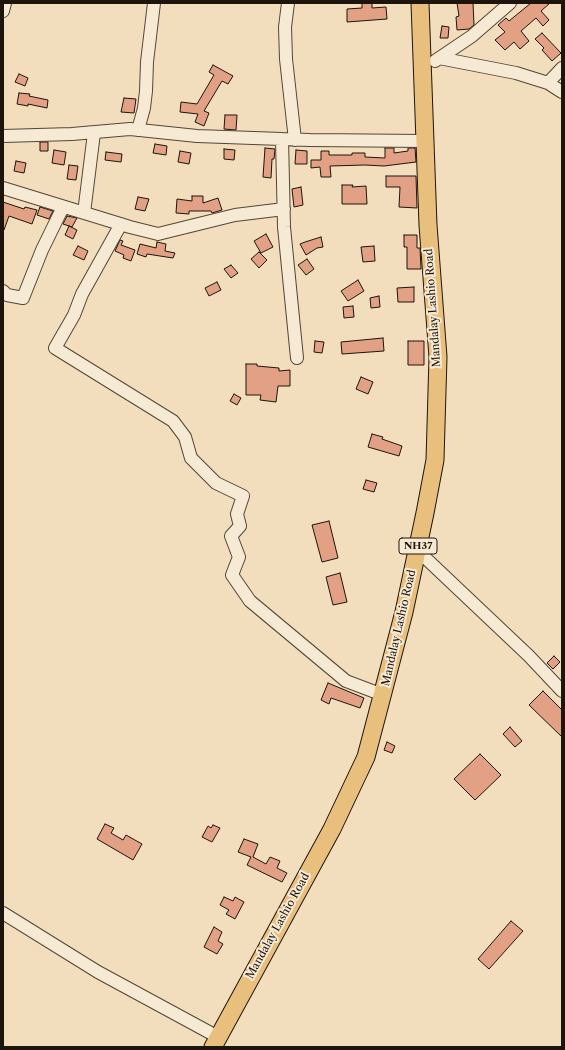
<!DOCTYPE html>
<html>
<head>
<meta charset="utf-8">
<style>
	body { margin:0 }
	#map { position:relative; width:565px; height:1050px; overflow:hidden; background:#f2debd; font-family:"Libre Caslon Text",serif }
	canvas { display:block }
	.frame { position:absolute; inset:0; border:4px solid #1d140c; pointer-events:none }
</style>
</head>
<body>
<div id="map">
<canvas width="565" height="1050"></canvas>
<div class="frame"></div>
</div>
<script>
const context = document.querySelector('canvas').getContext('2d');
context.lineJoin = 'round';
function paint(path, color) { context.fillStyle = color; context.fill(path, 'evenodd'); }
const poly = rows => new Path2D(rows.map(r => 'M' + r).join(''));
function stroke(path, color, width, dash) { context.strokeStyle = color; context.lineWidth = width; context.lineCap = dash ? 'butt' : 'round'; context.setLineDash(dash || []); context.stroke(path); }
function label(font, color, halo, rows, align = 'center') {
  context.font = font + ' "Libre Caslon Text",serif'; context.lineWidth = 4; context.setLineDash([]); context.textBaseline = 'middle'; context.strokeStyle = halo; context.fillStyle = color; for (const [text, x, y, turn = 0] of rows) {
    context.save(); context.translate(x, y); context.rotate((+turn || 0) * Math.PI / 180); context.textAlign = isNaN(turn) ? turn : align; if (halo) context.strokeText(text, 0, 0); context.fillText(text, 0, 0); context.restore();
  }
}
const building = poly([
	[362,3,372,3,372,8,386,7,387,19,347,22,347,9,362,8,362,3],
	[457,3,473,3,474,25,469,29,457,30,456,17,459,16,457,3],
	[531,3,550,3,541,11,549,20,543,26,536,18,521,31,529,41,520,49,514,42,505,50,495,40,505,32,498,25,506,18,509,21,531,3],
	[442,26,449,27,448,38,440,38,442,26],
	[542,33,561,53,552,61,542,50,544,48,535,39,542,33],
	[213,65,233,76,228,84,222,81,204,111,209,113,204,126,195,122,198,114,180,112,181,102,197,104,214,75,209,72,213,65],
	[19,74,28,78,25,86,15,82,19,74],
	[19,93,30,94,29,96,48,100,47,108,28,104,28,106,17,104,19,93],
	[124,98,136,99,134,113,121,112,124,98],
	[225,115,237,115,236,130,224,129,225,115],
	[40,142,48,142,48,151,40,151,40,142],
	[155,144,167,146,166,155,153,153,155,144],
	[265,148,275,149,274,159,272,159,271,178,263,177,265,148],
	[385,148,394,148,394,153,408,151,408,148,415,148,416,162,384,166,365,165,330,166,331,177,321,177,320,167,311,168,311,160,321,160,321,151,329,151,329,155,352,155,352,153,365,153,365,157,385,158,385,148],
	[224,149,235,150,234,160,224,159,224,149],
	[54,150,66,152,64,165,52,163,54,150],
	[296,150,307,151,307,164,295,164,296,150],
	[180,151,191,153,189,164,178,162,180,151],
	[106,152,122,154,121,162,105,160,106,152],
	[16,161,26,163,24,173,14,171,16,161],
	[69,165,78,166,76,180,67,179,69,165],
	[386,176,416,176,417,208,399,207,400,187,386,187,386,176],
	[342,185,353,185,352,187,366,186,367,204,342,204,342,185],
	[301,187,303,205,294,207,292,189,301,187],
	[192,196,203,196,203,203,218,198,222,210,212,213,211,211,189,211,189,214,176,213,177,199,192,201,192,196],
	[138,197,149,199,145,211,135,209,138,197],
	[3,202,24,209,25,207,37,210,32,224,9,216,4,230,3,230,3,202],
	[40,207,53,211,49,219,37,215,40,207],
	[67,216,77,218,72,227,63,224,67,216],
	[69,226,77,230,73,239,65,235,69,226],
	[266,234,273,247,261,253,254,241,266,234],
	[404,235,417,235,417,248,420,248,421,269,407,269,407,247,404,247,404,235],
	[321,237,323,247,317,248,306,255,300,244,305,242,321,237],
	[120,240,123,241,121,245,135,250,131,261,123,258,124,255,115,251,120,240],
	[157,242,166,244,165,251,175,253,173,258,147,254,146,257,137,254,140,244,156,248,157,242],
	[78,246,88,251,84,260,73,255,78,246],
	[374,246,375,261,363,262,361,247,374,246],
	[259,252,267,260,259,268,251,259,259,252],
	[307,259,314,269,306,275,298,265,307,259],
	[231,265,238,273,231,278,224,269,231,265],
	[358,280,364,291,348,301,341,291,358,280],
	[217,282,221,290,209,296,205,288,217,282],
	[414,287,414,302,398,302,397,288,414,287],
	[379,296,380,307,371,308,370,298,379,296],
	[353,306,354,317,344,318,343,307,353,306],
	[383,338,384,351,342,354,341,342,383,338],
	[315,341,324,342,322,353,314,352,315,341],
	[408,341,424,341,424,365,408,365,408,341],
	[246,364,257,364,257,366,279,368,279,371,290,370,290,386,278,386,276,402,260,400,261,395,246,395,246,364],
	[361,377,373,382,368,394,356,389,361,377],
	[234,394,241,398,237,405,230,401,234,394],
	[372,434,383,437,382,439,402,446,399,456,368,447,372,434],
	[366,480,377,483,374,492,363,489,366,480],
	[329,521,338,558,322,562,312,525,329,521],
	[340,573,347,602,333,605,326,577,340,573],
	[554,656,560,662,553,669,547,663,554,656],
	[328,683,364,698,360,708,331,698,329,704,321,700,328,683],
	[543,691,562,710,562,737,529,705,543,691],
	[510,727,522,741,515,747,503,734,510,727],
	[387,742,395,746,392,753,384,750,387,742],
	[480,754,501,775,475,800,454,779,480,754],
	[105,824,114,828,111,833,123,840,126,835,142,844,133,860,97,839,105,824],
	[213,825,220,828,212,842,202,837,208,826,211,828,213,825],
	[244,839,258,844,253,857,266,864,270,857,280,861,277,868,287,873,282,882,247,865,251,857,238,852,244,839],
	[224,897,233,901,235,897,244,902,235,919,226,914,229,910,220,905,224,897],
	[511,921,523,931,489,969,478,959,511,921],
	[214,927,222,932,218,941,223,944,217,954,204,947,214,927]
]);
const minor = poly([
	[288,3,285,27,286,59,295,140],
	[3,11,5,3],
	[439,58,516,73,548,83,562,92],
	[435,61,472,36,510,3],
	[548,83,562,68],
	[138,130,144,108,146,91,147,62,154,3],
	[3,136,72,134,130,129,197,136,310,140,425,141],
	[282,139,284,227,297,358],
	[3,188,130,227,158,234,235,215,284,209],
	[84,213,94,133],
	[121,224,82,294,74,315,55,348,173,421,185,437,191,458,216,483,243,496,237,514,240,526,231,536,239,557,232,575,250,601,346,681,383,695],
	[3,291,7,295,23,298,42,250,63,207],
	[417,550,529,656,562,691],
	[3,913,98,972,218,1037]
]);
const highway = poly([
	[213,1047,332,829,366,757,404,612,425,513,435,460,438,357,428,225,420,3]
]);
const shields = [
	[418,546,38]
];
const shieldNames = [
	["NH37",418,546]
];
const streetNames = [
	["Mandalay Lashio Road",433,308,-94],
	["Mandalay Lashio Road",399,628,-77],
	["Mandalay Lashio Road",278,926,-61]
];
paint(building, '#e2a084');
stroke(building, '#1d140c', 1);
stroke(minor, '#524638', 14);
stroke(highway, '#1d140c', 19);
stroke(minor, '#f7ead4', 12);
stroke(highway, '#e9bf7e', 17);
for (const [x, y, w] of shields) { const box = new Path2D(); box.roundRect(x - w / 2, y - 8, w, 16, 3); context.fillStyle = '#f7ead4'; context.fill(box); stroke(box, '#1d140c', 1); }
label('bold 10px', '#1d140c', null, shieldNames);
label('11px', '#1d140c', '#f7ead4', streetNames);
</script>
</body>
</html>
